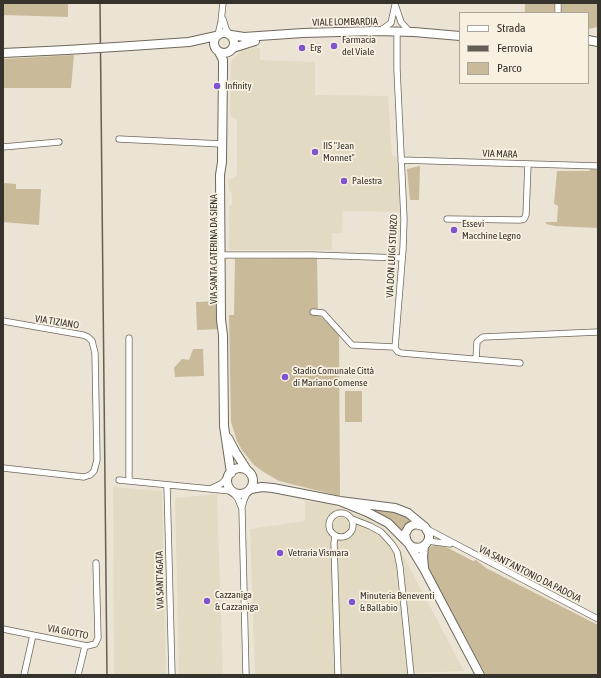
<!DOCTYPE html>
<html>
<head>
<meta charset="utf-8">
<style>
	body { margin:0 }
	#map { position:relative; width:601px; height:678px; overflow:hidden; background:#ebe4d5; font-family:"Asap Condensed",sans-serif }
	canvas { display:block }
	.frame { position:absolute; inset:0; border:4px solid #36332d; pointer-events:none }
	.legend { position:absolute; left:459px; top:12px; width:130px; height:72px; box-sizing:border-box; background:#f8f1e2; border:1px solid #aaa59a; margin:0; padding:5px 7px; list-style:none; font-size:12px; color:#36332d }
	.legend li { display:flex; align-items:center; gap:8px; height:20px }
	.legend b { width:20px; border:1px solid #aaa59a }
</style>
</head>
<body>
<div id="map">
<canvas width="601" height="678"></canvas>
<div class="frame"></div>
<ul class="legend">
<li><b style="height:5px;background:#fff"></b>Strada</li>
<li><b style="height:5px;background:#635f56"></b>Ferrovia</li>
<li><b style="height:11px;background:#c9ba99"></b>Parco</li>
</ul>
</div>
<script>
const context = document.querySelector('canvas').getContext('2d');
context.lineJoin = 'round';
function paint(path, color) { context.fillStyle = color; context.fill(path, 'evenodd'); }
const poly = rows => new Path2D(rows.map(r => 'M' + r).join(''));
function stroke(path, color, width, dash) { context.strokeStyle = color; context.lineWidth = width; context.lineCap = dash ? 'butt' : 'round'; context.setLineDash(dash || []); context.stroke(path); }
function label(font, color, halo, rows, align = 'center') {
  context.font = font + ' "Asap Condensed",sans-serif'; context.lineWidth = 3.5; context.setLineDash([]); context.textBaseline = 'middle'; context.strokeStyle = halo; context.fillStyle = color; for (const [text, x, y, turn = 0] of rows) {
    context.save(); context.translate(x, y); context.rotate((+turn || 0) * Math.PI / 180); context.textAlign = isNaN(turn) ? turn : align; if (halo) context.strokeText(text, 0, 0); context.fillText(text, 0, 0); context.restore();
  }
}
const built = poly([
	[260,48,260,60,315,62,315,95,388,96,392,156,397,157,400,212,343,211,342,233,332,233,332,250,229,250,229,206,232,204,232,194,229,190,228,180,235,177,237,174,237,120,230,116,231,61,243,49],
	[113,487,162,491,166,675,114,675],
	[217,494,223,675,179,675,175,498],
	[305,501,327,503,366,518,387,531,397,544,464,671,360,675,255,675,250,529,305,521]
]);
const green = poly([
	[3,3,68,3,68,17,3,15],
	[525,3,555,3,554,13,525,13],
	[562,3,598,3,598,27,588,29,588,13,561,13],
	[74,55,71,88,3,88,3,59],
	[420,166,419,200,410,200,407,169],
	[591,169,598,170,598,228,555,226,546,224,546,222,557,222,558,206,554,204,557,171,589,171],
	[3,183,16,184,16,189,41,189,39,225,3,222],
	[317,258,318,314,339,333,340,496,279,481,262,471,254,465,242,450,237,441,231,422,229,315,234,315,235,259],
	[219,301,220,329,197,330,196,302],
	[193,349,203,349,204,376,175,377,174,368,182,359,189,360],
	[345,391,362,391,362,422,345,422],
	[361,505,398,511,413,521,402,532],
	[435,545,448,548,473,561,476,560,486,568,598,625,598,675,486,675,429,570,427,563,428,549,432,546]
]);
const street = poly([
	[396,7,401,22,410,32],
	[558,13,558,3],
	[223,19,226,29,229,34],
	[381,30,391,23,395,5],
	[218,35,221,22,223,3],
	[397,36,397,69,404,219,403,249,395,348,398,352,401,353,520,363],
	[119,139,222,144],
	[3,147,59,142],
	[401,160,598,166],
	[447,219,520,220,524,219,526,215,528,164],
	[224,255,313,255,402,258],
	[313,312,323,313,352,345,394,347],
	[3,321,83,335,88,337,92,341,95,353,97,460,94,471,90,475,84,477,3,468],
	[129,338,129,481],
	[476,359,477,342,479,340,483,337,598,332],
	[119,480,231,491],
	[167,485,172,675],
	[212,488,221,484,229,476],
	[232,491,238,499,242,509,246,675],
	[242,507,244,500,248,491],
	'329 525a12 12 0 1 1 24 0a12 12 0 1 1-24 0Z',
	[352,519,370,526,381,532,392,544,397,552,400,567,411,675],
	[427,529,598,619],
	[335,537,334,543,338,675],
	[428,541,450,544],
	[3,629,87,646,95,644,98,638,96,563],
	[24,675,33,635],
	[78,675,85,646]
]);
const secondary = poly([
	'214 43a10 10 0 1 1 20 0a10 10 0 1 1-20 0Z',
	[231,35,244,37,303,33,375,31,414,32,460,36],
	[588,40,598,42],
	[131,46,189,42,216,36],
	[233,48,255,41],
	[219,52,223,60,223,68,222,162,220,175,221,320,223,335,224,426,231,473],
	[3,53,67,50],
	[228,438,236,453,247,470],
	'227 481a13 13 0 1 1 26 0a13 13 0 1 1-26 0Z',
	[251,489,262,487,273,488,340,501,395,508,408,513,425,527,429,534,429,539,426,544,422,547,418,548,412,547,388,523,367,512,340,501],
	[407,542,405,534,409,527,415,524,423,526],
	[410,546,424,569,480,675],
	[424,568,423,557,424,546]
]);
const rail = poly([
	[100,3,107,675]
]);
const secondaryBridge = poly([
	[67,50,131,46]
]);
const markers = [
	[334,46,4,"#7f54ce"],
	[302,48,4,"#7f54ce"],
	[217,86,4,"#7f54ce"],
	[315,152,4,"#7f54ce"],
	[344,181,4,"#7f54ce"],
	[454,230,4,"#7f54ce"],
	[285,377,4,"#7f54ce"],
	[280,553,4,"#7f54ce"],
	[207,601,4,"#7f54ce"],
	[352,602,4,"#7f54ce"]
];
const streetNames = [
	["VIALE LOMBARDIA",345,22,-1],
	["VIA MARA",500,154,2],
	["VIA SANTA CATERINA DA SIENA",214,249,-90],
	["VIA DON LUIGI STURZO",392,256,-87],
	["VIA TIZIANO",57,322,9],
	["VIA SANT'ANTONIO DA PADOVA",530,574,27],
	["VIA SANT'AGATA",160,580,-91],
	["VIA GIOTTO",68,632,11]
];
const poiNames = [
	["Farmacia",342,40],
	["del Viale",342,52],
	["Erg",310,48],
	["Infinity",225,86],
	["IIS \"Jean",323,146],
	["Monnet\"",323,158],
	["Palestra",352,181],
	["Essevi",462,224],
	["Macchine Legno",462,236],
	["Stadio Comunale Città",293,371],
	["di Mariano Comense",293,383],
	["Vetraria Vismara",288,553],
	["Cazzaniga",215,595],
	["& Cazzaniga",215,607],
	["Minuteria Beneventi",360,596],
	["& Ballabio",360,608]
];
paint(built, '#e3dac4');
paint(green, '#c9ba99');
stroke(street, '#6e685b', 7);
stroke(secondary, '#6e685b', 10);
stroke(street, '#fff', 5.5);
stroke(secondary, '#fff', 8);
stroke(rail, '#635f56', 1.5);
stroke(secondaryBridge, '#6e685b', 10, []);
stroke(secondaryBridge, '#fff', 8);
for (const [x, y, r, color] of markers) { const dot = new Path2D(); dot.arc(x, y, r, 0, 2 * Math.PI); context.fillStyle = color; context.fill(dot); stroke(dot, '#f8f1e2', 1.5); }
label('10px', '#36332d', '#f8f1e2', streetNames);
label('10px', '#36332d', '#f8f1e2', poiNames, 'left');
</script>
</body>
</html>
